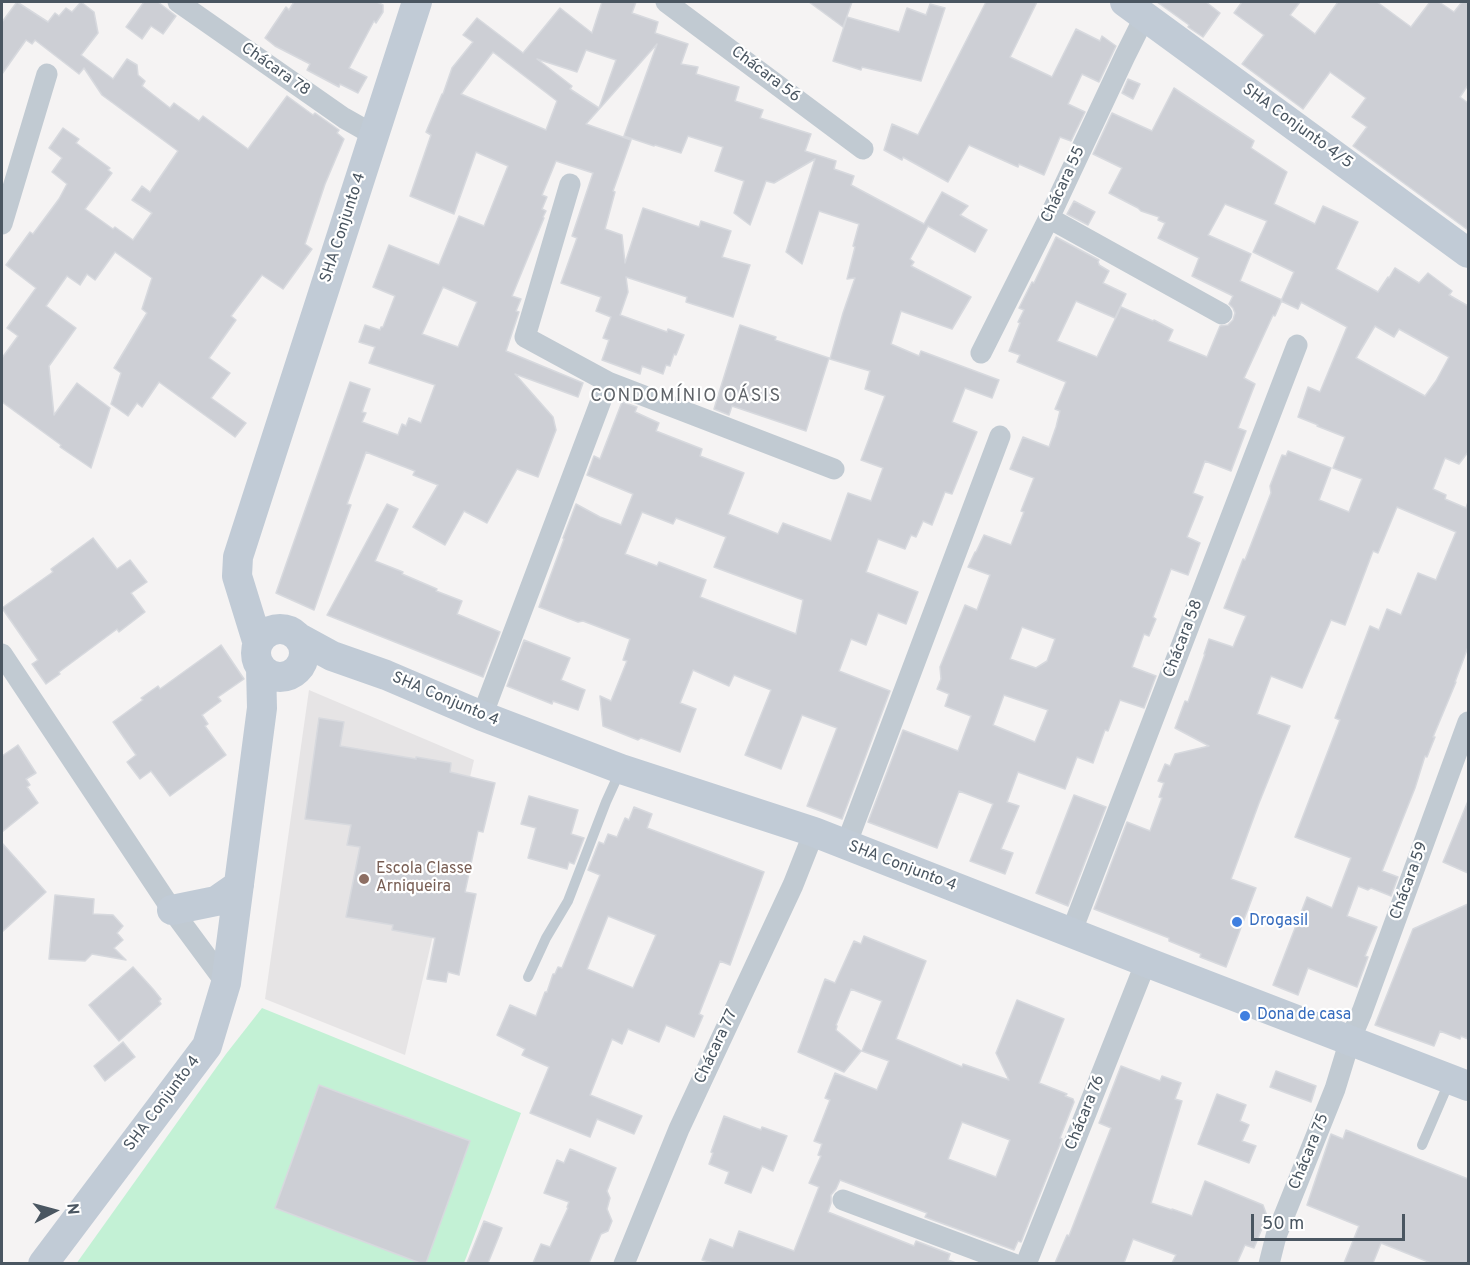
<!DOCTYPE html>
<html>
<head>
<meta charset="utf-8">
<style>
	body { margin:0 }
	#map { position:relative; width:1470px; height:1265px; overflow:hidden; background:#f5f3f3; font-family:Overpass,sans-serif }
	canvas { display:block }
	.frame { position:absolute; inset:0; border:3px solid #4a5661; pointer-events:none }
	.north { position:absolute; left:24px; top:1181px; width:60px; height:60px; -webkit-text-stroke:4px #fff; paint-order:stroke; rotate:84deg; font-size:16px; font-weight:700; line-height:24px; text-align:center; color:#4a5661 }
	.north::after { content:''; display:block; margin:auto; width:21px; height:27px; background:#4a5661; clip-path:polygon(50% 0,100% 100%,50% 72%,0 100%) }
	.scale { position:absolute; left:1251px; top:1214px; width:154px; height:27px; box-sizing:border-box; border:3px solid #4a5661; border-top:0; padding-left:8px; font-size:18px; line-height:21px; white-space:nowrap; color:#4a5661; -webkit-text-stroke:4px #fff; paint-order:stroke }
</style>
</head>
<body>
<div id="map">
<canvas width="1470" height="1265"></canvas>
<div class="frame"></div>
<div class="north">N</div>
<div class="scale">50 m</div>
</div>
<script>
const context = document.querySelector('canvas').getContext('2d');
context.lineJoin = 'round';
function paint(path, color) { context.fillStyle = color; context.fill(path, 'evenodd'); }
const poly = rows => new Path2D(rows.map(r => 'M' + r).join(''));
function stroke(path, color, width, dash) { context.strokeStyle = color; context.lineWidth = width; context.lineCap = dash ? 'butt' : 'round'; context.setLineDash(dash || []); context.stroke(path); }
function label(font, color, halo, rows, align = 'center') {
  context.font = font + ' Overpass,sans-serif'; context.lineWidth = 4.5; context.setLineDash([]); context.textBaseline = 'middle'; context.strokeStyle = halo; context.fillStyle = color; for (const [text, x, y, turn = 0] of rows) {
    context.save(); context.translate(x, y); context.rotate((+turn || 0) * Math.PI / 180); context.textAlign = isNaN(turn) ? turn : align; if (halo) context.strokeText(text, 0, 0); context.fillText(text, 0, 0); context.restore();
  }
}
const education = poly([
	[309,690,474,760,405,1055,265,999]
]);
const green = poly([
	[262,1008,521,1113,464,1263,76,1264,226,1054]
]);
const building = poly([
	[17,2,48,22,55,13,59,16,66,8,72,12,81,2,94,12,98,33,81,55,113,79,127,59,137,65,138,75,145,81,142,86,170,108,174,103,199,121,203,116,248,149,287,96,313,115,315,113,339,130,337,133,344,139,325,184,305,244,312,249,283,289,262,275,231,316,236,320,209,358,230,373,211,398,246,423,235,437,159,382,142,407,137,403,128,416,111,404,121,373,114,368,147,313,142,309,152,278,115,252,95,280,87,274,80,285,67,276,46,306,76,328,49,366,54,415,77,383,110,408,91,468,60,447,61,445,2,402,2,358,18,336,7,328,36,288,6,265,30,232,33,234,59,199,67,184,52,172,62,158,49,148,63,128,79,139,76,143,110,168,108,170,112,173,85,209,113,229,115,227,133,240,152,213,132,200,142,186,150,192,178,151,102,95,84,68,79,74,35,40,32,44,26,40,2,74,2,22,17,2],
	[144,2,158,2,176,16,163,34,151,26,142,39,126,27,144,2],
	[294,2,377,2,383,5,383,12,376,23,374,21,349,68,367,77,358,93,340,84,339,87,307,70,310,64,275,46,265,38,286,7,289,10,294,2],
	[602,2,636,2,632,13,658,22,655,33,688,44,681,64,698,67,696,74,739,87,735,101,763,110,760,118,811,134,805,151,836,161,834,169,854,176,851,185,924,224,942,192,968,206,960,215,987,230,975,252,928,226,910,259,914,262,911,266,971,297,952,329,901,311,891,344,919,356,921,351,999,380,992,398,965,388,952,422,977,432,952,494,945,492,932,525,923,521,916,537,911,535,905,549,878,539,866,572,918,592,906,624,878,613,866,645,851,639,839,671,890,691,842,819,807,806,837,728,802,715,781,769,745,755,771,690,734,675,729,686,693,670,680,703,696,709,680,752,641,738,638,740,603,726,600,696,611,701,627,661,623,660,630,639,583,621,578,622,539,607,564,539,563,538,576,504,600,517,621,525,633,494,587,475,594,456,600,459,622,402,637,407,635,412,659,423,656,431,702,449,700,456,744,473,728,514,778,534,783,523,831,541,848,493,871,501,883,468,861,460,885,396,865,389,870,371,830,359,843,313,855,278,847,279,855,247,853,246,859,224,819,211,802,264,786,252,815,159,774,183,766,181,750,225,734,213,744,181,715,171,723,147,688,136,681,153,655,145,654,146,624,136,657,44,586,124,631,140,613,191,615,192,605,229,622,235,625,263,643,208,699,227,701,221,731,231,722,257,750,265,733,317,686,302,687,297,626,277,628,292,620,315,667,332,668,329,684,335,676,355,674,354,670,366,666,365,663,374,642,366,640,374,602,360,609,340,603,338,611,317,596,311,601,297,561,283,577,238,572,236,593,173,556,161,542,195,547,197,542,209,546,211,543,217,544,218,512,296,521,299,516,311,519,312,506,351,583,383,578,397,515,374,553,417,556,430,538,477,517,469,487,523,464,511,445,545,413,527,438,485,413,475,415,471,366,452,347,504,351,505,314,610,276,593,350,382,370,389,362,412,366,413,362,422,398,435,402,424,406,426,409,418,421,423,435,385,369,363,375,347,359,342,365,325,380,330,381,327,383,327,395,296,373,287,389,245,439,265,459,216,484,226,508,166,476,152,454,214,410,196,431,135,426,132,442,94,443,94,452,68,473,42,463,35,477,18,523,53,560,8,592,33,602,2],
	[586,50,616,60,599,108,570,89,572,86,537,59,577,72,586,50],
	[493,52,557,101,546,130,461,94,493,52],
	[443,287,477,302,458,347,422,334,443,287],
	[642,512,673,524,676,518,726,537,714,567,803,600,796,634,700,597,706,580,659,562,657,566,625,554,642,512],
	[809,2,852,2,843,27,809,2],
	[986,2,1037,2,1010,57,1052,77,1076,29,1100,41,1102,36,1116,46,1099,82,1082,74,1068,104,1085,112,1071,141,1060,137,1044,175,1019,164,1018,167,969,145,948,182,903,157,902,160,884,150,892,124,918,135,986,2],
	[1157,2,1206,2,1220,13,1203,37,1188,27,1189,25,1157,2],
	[1242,2,1300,2,1290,15,1315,34,1338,2,1377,2,1411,27,1430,2,1439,2,1454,12,1462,2,1468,2,1468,85,1460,97,1468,103,1468,230,1353,146,1367,127,1352,117,1366,98,1330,72,1303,109,1242,64,1264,35,1234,13,1242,2],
	[930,4,945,8,921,81,862,67,861,70,833,61,847,17,899,32,907,8,926,15,930,4],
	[1128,79,1140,84,1133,99,1122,93,1128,79],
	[1174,88,1254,141,1251,148,1287,172,1274,204,1315,224,1323,206,1358,222,1336,269,1378,292,1388,277,1389,278,1395,268,1419,283,1428,273,1452,291,1449,295,1468,306,1468,452,1459,464,1445,458,1433,489,1446,495,1445,499,1466,508,1468,502,1468,647,1455,682,1456,682,1433,737,1435,737,1427,757,1425,756,1415,788,1382,871,1398,877,1391,896,1371,888,1368,890,1358,886,1347,916,1377,927,1365,956,1368,957,1357,987,1308,968,1298,995,1273,985,1307,897,1332,908,1351,858,1295,837,1340,720,1335,718,1370,626,1379,630,1387,609,1401,615,1418,573,1436,580,1456,532,1397,507,1378,553,1373,551,1345,625,1331,620,1302,688,1271,676,1257,714,1290,726,1259,803,1231,879,1256,888,1226,967,1200,957,1201,954,1169,941,1169,938,1094,909,1127,822,1150,831,1162,798,1159,797,1164,783,1158,781,1165,764,1170,766,1175,754,1209,746,1175,728,1185,701,1188,702,1205,654,1204,654,1209,639,1233,647,1246,616,1224,608,1243,559,1245,560,1271,493,1270,486,1282,455,1286,456,1288,451,1331,468,1319,500,1349,512,1362,479,1333,468,1345,437,1317,426,1318,425,1298,417,1308,387,1320,392,1347,327,1301,302,1298,309,1281,301,1294,272,1253,252,1267,221,1225,204,1208,235,1251,254,1240,281,1282,300,1275,316,1273,315,1244,378,1255,384,1238,428,1246,431,1231,471,1205,461,1193,493,1203,497,1187,537,1200,543,1188,575,1171,569,1153,617,1156,619,1149,636,1144,634,1132,667,1156,676,1144,708,1120,700,1108,731,1105,730,1093,763,1077,757,1065,789,1018,772,1007,802,1019,806,1001,849,1013,853,1005,874,970,861,993,804,959,791,937,848,868,822,903,730,958,751,971,716,945,706,949,694,937,689,941,679,940,667,965,605,977,610,990,575,968,567,975,552,976,552,984,535,1011,545,1024,512,1021,511,1034,478,1010,469,1023,437,1049,447,1056,427,1060,411,1055,409,1066,382,1017,362,1020,355,1009,351,1020,323,1018,322,1024,310,1019,308,1032,282,1034,283,1056,237,1099,260,1098,262,1099,264,1099,265,1109,271,1103,283,1126,294,1115,318,1076,301,1057,341,1097,357,1121,307,1153,321,1154,320,1173,330,1168,341,1207,357,1220,326,1228,325,1233,320,1235,313,1233,308,1229,304,1233,296,1192,276,1199,258,1158,238,1165,223,1158,220,1159,217,1141,211,1138,208,1109,193,1122,168,1093,154,1112,113,1152,131,1174,88],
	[1375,326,1394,337,1399,329,1449,357,1436,381,1425,396,1356,358,1375,326],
	[1022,627,1055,639,1047,661,1036,668,1010,659,1022,627],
	[1004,695,1048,710,1035,742,993,725,1004,695],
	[1074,201,1095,212,1088,225,1067,214,1074,201],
	[740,325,776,337,775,340,829,358,806,431,732,406,729,415,714,409,740,325],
	[387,504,398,509,375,561,403,572,402,574,437,589,436,591,462,601,457,614,500,632,483,677,327,615,387,504],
	[93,538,117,569,130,560,147,582,131,593,145,612,119,632,117,629,59,672,60,674,46,684,32,664,38,660,2,608,53,572,51,569,93,538],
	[524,640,570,658,561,680,585,690,578,710,553,701,552,704,507,686,524,640],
	[221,645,244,679,218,697,221,701,202,715,208,724,205,726,226,755,170,796,151,771,140,779,127,762,136,755,113,722,143,700,141,698,158,686,160,689,221,645],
	[319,718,344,722,340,746,416,759,416,757,451,763,450,772,495,783,483,832,478,831,465,892,476,894,459,975,448,972,446,982,427,979,435,938,392,930,393,925,346,917,360,847,347,845,351,825,305,819,319,718],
	[18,745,36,773,26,779,30,785,27,787,38,803,2,832,2,756,18,745],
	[1074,795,1106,807,1068,906,1036,893,1074,795],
	[529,796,578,810,571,834,584,838,574,864,569,862,567,869,528,858,536,828,521,824,529,796],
	[1468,801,1468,873,1443,862,1468,801],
	[634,807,652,814,647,828,764,872,730,965,720,961,699,1014,703,1016,694,1037,666,1025,659,1042,628,1029,622,1044,612,1039,590,1095,642,1116,634,1134,597,1119,590,1137,530,1113,549,1067,522,1055,525,1049,497,1035,510,1005,536,1016,545,992,547,992,553,974,555,974,558,967,562,968,600,875,588,870,599,842,604,844,608,834,617,837,625,818,629,820,634,807],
	[608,916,656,935,633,988,587,969,608,916],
	[2,843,46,892,2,932,2,843],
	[55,895,94,899,93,914,113,915,123,926,117,933,123,940,114,948,126,960,92,954,85,961,49,959,55,895],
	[1468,904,1468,1039,1461,1036,1460,1039,1440,1031,1434,1046,1375,1025,1413,929,1468,904],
	[864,936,926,961,896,1039,962,1067,963,1064,1009,1080,996,1053,1017,1000,1064,1019,1039,1083,1067,1094,1065,1096,1073,1099,1074,1102,1060,1138,1062,1139,1021,1242,1018,1241,1014,1250,925,1217,927,1213,840,1180,836,1189,831,1195,831,1203,828,1212,914,1246,916,1241,950,1254,948,1260,956,1263,713,1263,702,1260,710,1239,733,1248,739,1231,794,1251,819,1187,809,1183,821,1156,818,1155,822,1144,814,1141,830,1100,825,1098,835,1073,877,1090,889,1061,862,1051,882,1001,851,989,836,1025,837,1026,836,1030,861,1051,844,1072,798,1052,825,979,835,983,854,941,861,944,864,936],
	[962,1122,1010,1140,996,1177,948,1159,962,1122],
	[133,967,153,989,161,999,159,1001,161,1004,119,1041,89,1005,133,967],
	[123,1042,135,1057,105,1081,94,1066,123,1042],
	[1121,1066,1160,1081,1162,1076,1181,1083,1175,1099,1182,1101,1151,1203,1172,1210,1172,1209,1192,1216,1205,1181,1263,1205,1267,1216,1254,1248,1245,1245,1237,1263,1172,1263,1176,1255,1133,1239,1124,1263,1055,1263,1067,1235,1069,1236,1111,1128,1099,1123,1121,1066],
	[1276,1071,1316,1086,1311,1102,1270,1087,1276,1071],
	[319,1085,470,1141,426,1263,420,1263,275,1208,319,1085],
	[1217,1094,1246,1105,1240,1121,1249,1125,1242,1141,1256,1146,1249,1163,1198,1144,1217,1094],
	[724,1116,761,1130,762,1127,787,1136,773,1171,762,1166,751,1193,725,1183,729,1172,709,1164,713,1153,711,1152,724,1116],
	[1346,1130,1468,1179,1468,1263,1431,1263,1381,1243,1373,1263,1344,1263,1359,1226,1307,1205,1331,1134,1343,1139,1346,1130],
	[570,1149,616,1168,607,1191,610,1198,607,1209,612,1221,608,1231,601,1234,589,1263,533,1263,541,1244,550,1247,568,1208,567,1207,569,1202,544,1193,557,1160,564,1163,570,1149],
	[484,1221,502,1228,499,1236,488,1263,467,1263,484,1221]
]);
const lane = poly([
	[528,977,546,938,568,901,606,802,621,769],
	[1422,1145,1450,1080]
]);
const street = poly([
	[178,2,344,118,374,135],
	[666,2,863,149],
	[570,184,525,337,608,382],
	[1049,218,1222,314],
	[2,224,47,74],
	[981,353,1049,218,1125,56,1145,16],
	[2,654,172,910,226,983],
	[482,716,608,382,834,469],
	[846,845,1000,436],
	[1071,933,1297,345],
	[843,1200,1014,1264],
	[624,1264,679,1129,793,885,814,832],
	[1026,1264,1146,962],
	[1269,1264,1276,1236,1335,1089,1350,1040,1362,1012,1468,722]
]);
const secondary = poly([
	[1125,2,1468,253],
	'256 653a24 24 0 1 1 48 0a24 24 0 1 1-48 0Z',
	[299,638,332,656,386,675,482,716,621,769,814,832,1146,962,1468,1086],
	[258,644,237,576,238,557,417,2],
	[172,910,216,901,239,885],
	[43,1264,207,1046,226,983,262,708,261,668]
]);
const markers = [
	[364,879,6,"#8d6e63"],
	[1237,922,6,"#3f7fe0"],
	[1245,1016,6,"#3f7fe0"]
];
const streetNames = [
	["Chácara 78",275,70,35],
	["Chácara 56",765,75,37],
	["SHA Conjunto 4/5",1297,127,36],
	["Chácara 55",1064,185,-65],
	["SHA Conjunto 4",344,228,-72],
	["Chácara 58",1184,639,-69],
	["SHA Conjunto 4",445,700,23],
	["SHA Conjunto 4",902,867,21],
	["Chácara 59",1410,881,-70],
	["Chácara 77",717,1047,-65],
	["SHA Conjunto 4",163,1104,-53],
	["Chácara 76",1086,1113,-68],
	["Chácara 75",1310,1152,-68]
];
const educationNames = [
	["Escola Classe",376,870],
	["Arniqueira",376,888]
];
const shopNames = [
	["Drogasil",1249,922],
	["Dona de casa",1257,1016]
];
const neighbourhoodNames = [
	["CONDOMÍNIO OÁSIS",686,397]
];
paint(education, '#e6e4e5');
paint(green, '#c3f1d5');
paint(building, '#cdcfd5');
stroke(building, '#d7d9de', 1.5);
stroke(lane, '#c1cad2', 10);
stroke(street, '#c1cad2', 21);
stroke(secondary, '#c1cbd6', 30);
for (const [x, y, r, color] of markers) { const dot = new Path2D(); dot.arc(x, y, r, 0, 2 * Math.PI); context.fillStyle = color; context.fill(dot); stroke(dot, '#fff', 2); }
label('16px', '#4a5661', '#fff', streetNames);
label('16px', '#785e54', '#fff', educationNames, 'left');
label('16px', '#366cbe', '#fff', shopNames, 'left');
context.letterSpacing = '1.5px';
label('18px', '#5f6368', '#fff', neighbourhoodNames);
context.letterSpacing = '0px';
</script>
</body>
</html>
